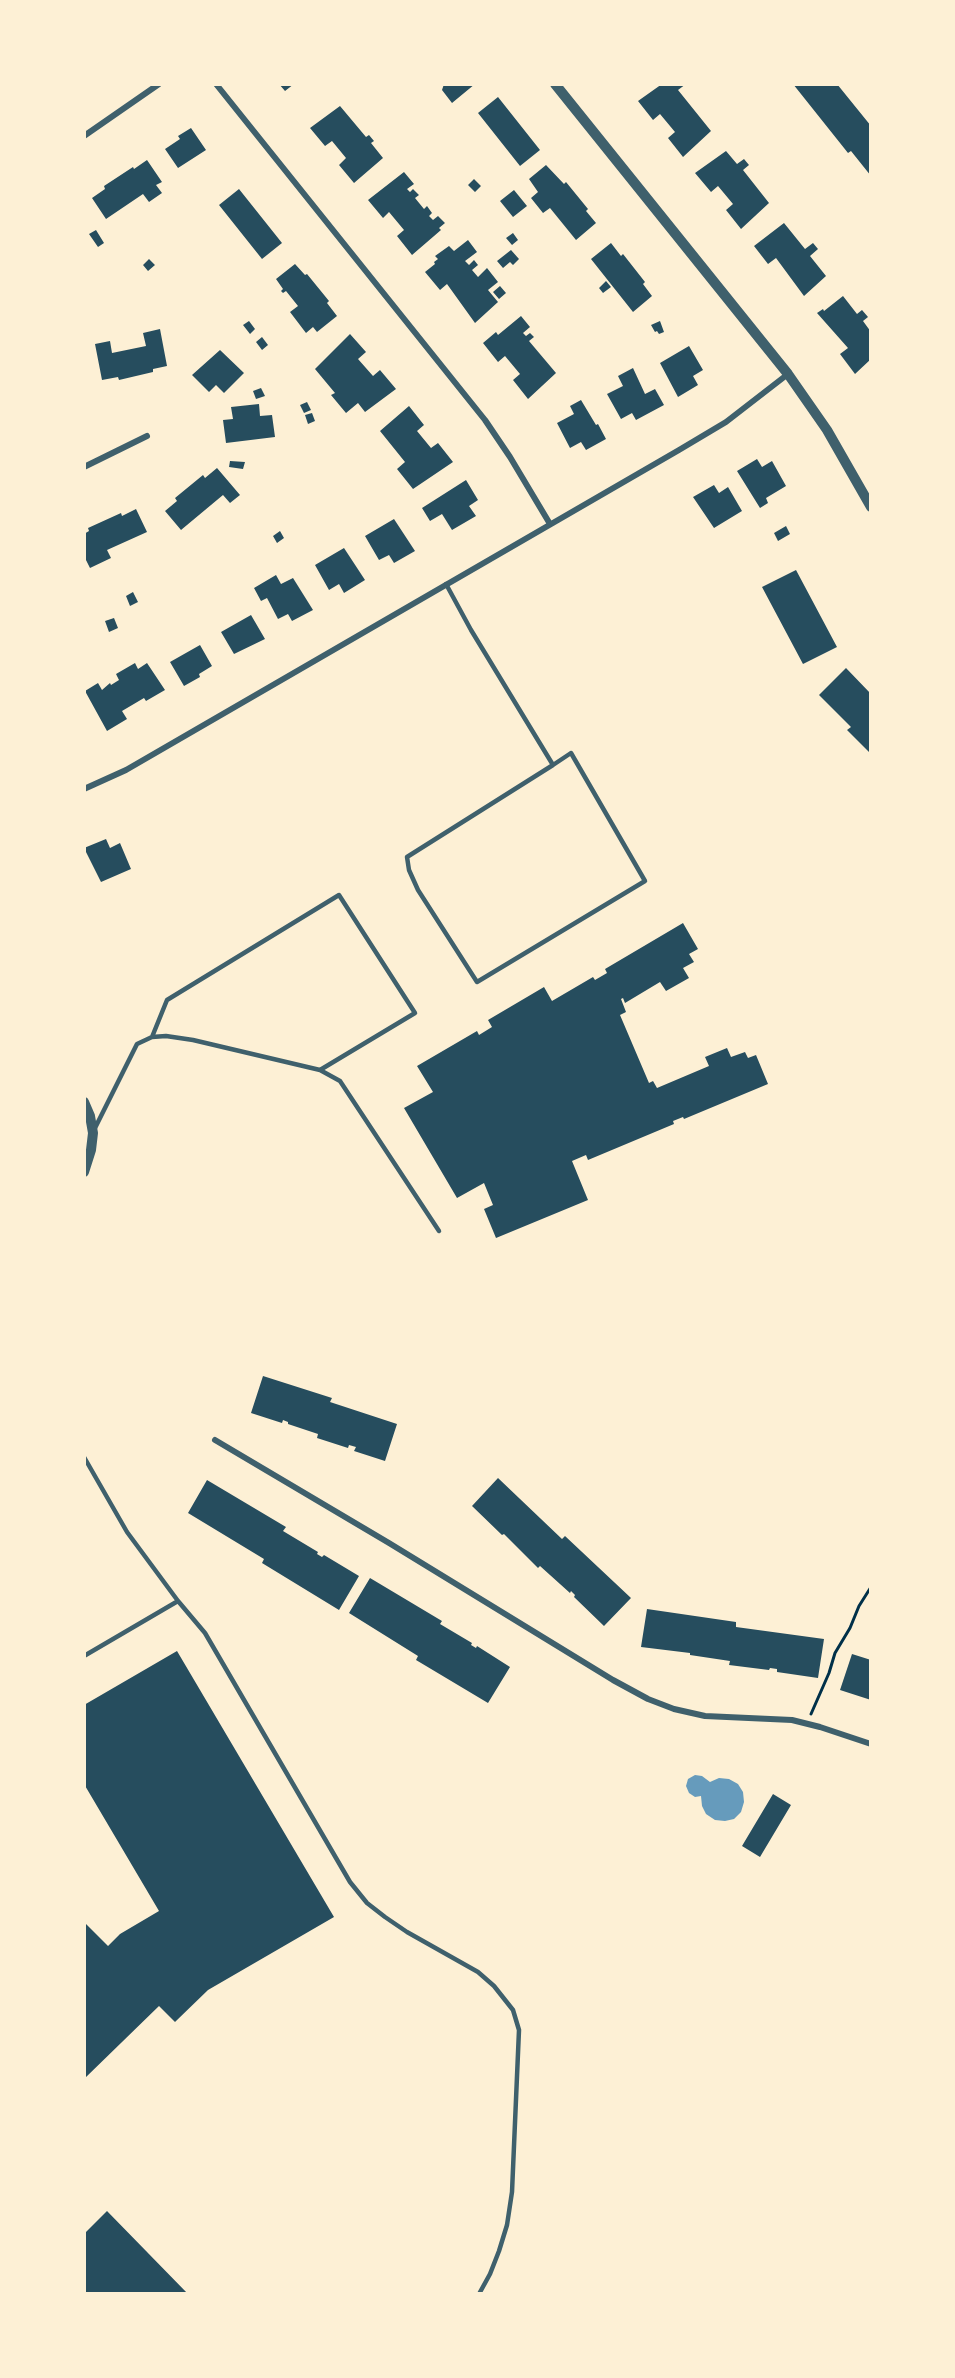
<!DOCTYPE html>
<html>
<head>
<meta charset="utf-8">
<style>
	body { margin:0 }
	#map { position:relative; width:955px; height:2378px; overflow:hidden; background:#fdf0d5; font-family:Raleway,sans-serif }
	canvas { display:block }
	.frame { position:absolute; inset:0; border:86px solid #fdf0d5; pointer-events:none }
</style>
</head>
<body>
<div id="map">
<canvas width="955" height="2378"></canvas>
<div class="frame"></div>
</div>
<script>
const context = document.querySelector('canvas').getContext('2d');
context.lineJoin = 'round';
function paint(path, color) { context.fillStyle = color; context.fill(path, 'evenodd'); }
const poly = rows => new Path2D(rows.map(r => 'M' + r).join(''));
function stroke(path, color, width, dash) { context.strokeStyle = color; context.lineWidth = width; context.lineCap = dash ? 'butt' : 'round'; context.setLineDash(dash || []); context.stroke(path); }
const water = poly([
	[695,1775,702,1776,710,1782,719,1778,729,1779,738,1784,743,1792,744,1802,741,1812,734,1819,725,1821,715,1820,706,1814,702,1806,701,1796,695,1797,689,1793,686,1786,688,1779]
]);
const building = poly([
	[279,84,294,84,285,91],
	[444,84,475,84,452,103,442,90],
	[662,84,686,84,678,90,711,131,683,157,668,138,675,132,660,114,653,120,638,101],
	[793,84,837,84,871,126,871,176,851,151,848,153],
	[498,97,540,150,520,166,478,113],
	[340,106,366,137,369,135,374,141,371,143,383,158,354,183,339,165,346,158,332,141,325,146,310,128],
	[191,128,206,150,178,168,165,149,180,139,178,136],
	[726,151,737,164,744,159,749,165,743,170,769,203,741,229,726,210,733,204,718,186,711,192,695,173],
	[147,160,162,182,156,185,162,193,149,202,143,194,106,219,92,198,105,189,104,186,133,167,134,169],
	[546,165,564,184,566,182,588,209,586,211,596,223,576,240,550,208,543,213,531,198,538,192,529,179],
	[404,172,414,184,407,189,410,192,413,189,419,195,415,198,424,209,427,206,432,213,429,216,433,220,438,216,445,223,439,228,441,230,412,255,397,236,404,230,389,212,383,218,368,200],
	[474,179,481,186,475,192,468,185],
	[239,189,282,243,262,259,219,205],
	[514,190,527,206,513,217,500,201],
	[784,223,805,249,813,243,818,249,810,256,826,276,804,296,776,258,768,264,754,246],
	[96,230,104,243,98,247,89,234],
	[513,233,518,240,512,245,506,238],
	[468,240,477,252,465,261,469,265,474,260,478,265,472,270,478,277,487,268,498,282,488,290,498,302,475,323,447,284,440,290,425,272,435,264,434,262,438,259,435,256,449,246,454,251],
	[611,243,621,256,623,254,645,282,643,284,652,296,633,312,591,259],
	[511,250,519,259,513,265,510,262,503,268,497,261],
	[149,259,155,265,148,271,143,265],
	[295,264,305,275,307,274,329,301,327,303,337,316,317,332,313,327,306,333,290,312,298,306,286,291,283,293,281,291,283,289,276,279],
	[606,281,611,287,603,293,599,288],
	[500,286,506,293,499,299,493,292],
	[843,296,857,314,862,310,868,317,863,321,871,332,871,359,855,374,840,354,848,348,817,313,823,309,824,311],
	[521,316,530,327,523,333,526,336,530,333,534,337,529,341,556,373,528,399,513,380,520,374,505,356,498,362,483,343,496,332,498,335],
	[249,321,255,329,250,334,243,325],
	[660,321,664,332,659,334,657,331,655,332,651,325],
	[160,329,167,366,153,369,153,372,119,380,118,377,102,380,95,344,110,341,112,353,146,346,143,333],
	[350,334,366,352,358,359,373,376,380,370,396,389,365,412,358,403,346,413,331,395,335,393,315,369],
	[262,337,268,345,262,350,256,342],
	[689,346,703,370,693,376,698,385,678,397,660,363],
	[220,350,244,373,224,393,216,385,209,392,192,375],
	[633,368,645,394,655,389,664,405,636,420,632,413,621,419,607,394,623,386,618,376],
	[261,388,265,396,256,399,253,391],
	[581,400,596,425,598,424,606,439,586,450,581,442,570,448,557,423,574,414,570,406],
	[307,402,311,410,304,413,300,405],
	[259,404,260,416,272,415,275,437,226,443,223,420,233,419,231,407],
	[409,406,424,425,417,431,431,448,438,443,453,462,413,489,397,469,405,462,380,431],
	[312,413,315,421,308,424,305,415],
	[757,459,762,467,772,461,786,486,766,498,768,503,760,508,737,471],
	[230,461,245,462,243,469,229,467],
	[217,468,240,495,230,503,223,495,181,530,165,511,177,501,175,498,203,475,205,478],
	[466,480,478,500,469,506,476,516,452,530,442,514,430,521,422,508],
	[714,485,719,493,728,487,742,511,714,528,693,497],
	[136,509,147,532,107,550,111,558,90,568,84,556,84,534,89,531,88,528,121,513,122,516],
	[394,519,415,551,394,563,389,555,379,560,365,536],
	[786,526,790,534,778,541,774,533],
	[280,531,284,538,277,543,273,536],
	[344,548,365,580,344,593,339,584,329,590,315,565],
	[796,570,837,647,803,664,762,587],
	[276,575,281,584,293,578,313,610,292,621,288,614,278,619,267,598,261,601,254,588],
	[133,592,138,602,130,606,126,596],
	[251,615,265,639,234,654,221,632],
	[114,618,118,628,109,632,105,621],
	[200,645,212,666,199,674,200,677,184,686,170,662],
	[135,663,138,669,147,663,165,690,146,701,144,698,122,711,127,719,107,731,85,691,98,683,102,690,110,683,111,685,119,680,116,674],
	[846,668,871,694,871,754,847,730,851,727,819,695],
	[106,839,110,848,120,843,131,869,101,882,84,848],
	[683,923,698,949,689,954,694,962,683,968,689,978,666,991,660,982,625,1003,623,998,621,999,626,1012,620,1015,649,1083,653,1081,657,1088,709,1066,705,1057,727,1048,731,1057,745,1052,748,1058,756,1055,768,1084,684,1119,683,1117,673,1121,674,1124,588,1160,586,1155,572,1161,588,1200,496,1238,484,1209,493,1205,484,1183,457,1198,404,1108,433,1092,417,1066,477,1031,479,1035,492,1027,488,1020,544,987,552,1001,593,977,595,980,607,973,605,969],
	[263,1376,332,1398,330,1402,397,1424,385,1461,354,1451,356,1447,349,1445,348,1448,317,1438,318,1434,288,1424,288,1422,283,1420,282,1423,251,1413],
	[498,1478,562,1539,565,1536,631,1598,604,1626,574,1597,575,1595,571,1591,570,1593,540,1566,538,1568,504,1534,502,1535,472,1506],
	[207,1480,286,1527,283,1531,318,1552,317,1554,322,1557,324,1555,359,1576,339,1610,262,1563,264,1559,188,1513],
	[370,1578,442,1621,440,1624,472,1643,471,1645,476,1648,477,1646,510,1667,488,1703,416,1660,418,1656,349,1613],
	[647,1609,736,1622,736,1627,824,1639,818,1678,777,1672,777,1669,770,1668,769,1670,729,1665,730,1661,690,1655,690,1653,641,1647],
	[177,1651,334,1917,208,1990,175,2022,159,2006,84,2079,84,1922,108,1946,120,1934,159,1911,84,1784,84,1705],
	[852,1654,871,1660,871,1700,840,1690],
	[773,1794,791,1805,760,1857,742,1846],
	[107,2211,188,2294,84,2294,84,2234]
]);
const path = poly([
	[811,1714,829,1673,835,1653,850,1628,859,1606,871,1587]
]);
const service = poly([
	[446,584,471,630,553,765,407,857,409,870,418,890,477,982,645,881,571,753,553,765],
	[152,1037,167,1000,339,895,415,1013,320,1070],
	[94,1130,137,1044,152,1037,166,1036,193,1040,320,1070,340,1081,439,1231],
	[84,1457,127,1532,178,1601,205,1633,350,1882,367,1903,385,1917,407,1932,478,1972,494,1986,513,2010,519,2030,512,2192,507,2225,499,2251,490,2274,479,2294],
	[84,1656,178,1601]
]);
const minor = poly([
	[216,84,485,420,510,457,550,524],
	[84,136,159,84],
	[84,467,147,436],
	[84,789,126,770,679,450,726,422,788,374],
	[215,1440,389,1543,613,1680,648,1699,674,1709,705,1716,792,1720,820,1727,871,1744]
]);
const tertiary = poly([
	[555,84,788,374,827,430,871,507],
	[84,1102,90,1116,93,1133,91,1150,84,1172]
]);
paint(water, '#669bbc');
paint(building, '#264d5e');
stroke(path, '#003049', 3);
stroke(service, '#3f606c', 4.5);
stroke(minor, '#3f606c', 6);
stroke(tertiary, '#3f606c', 10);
</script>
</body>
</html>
